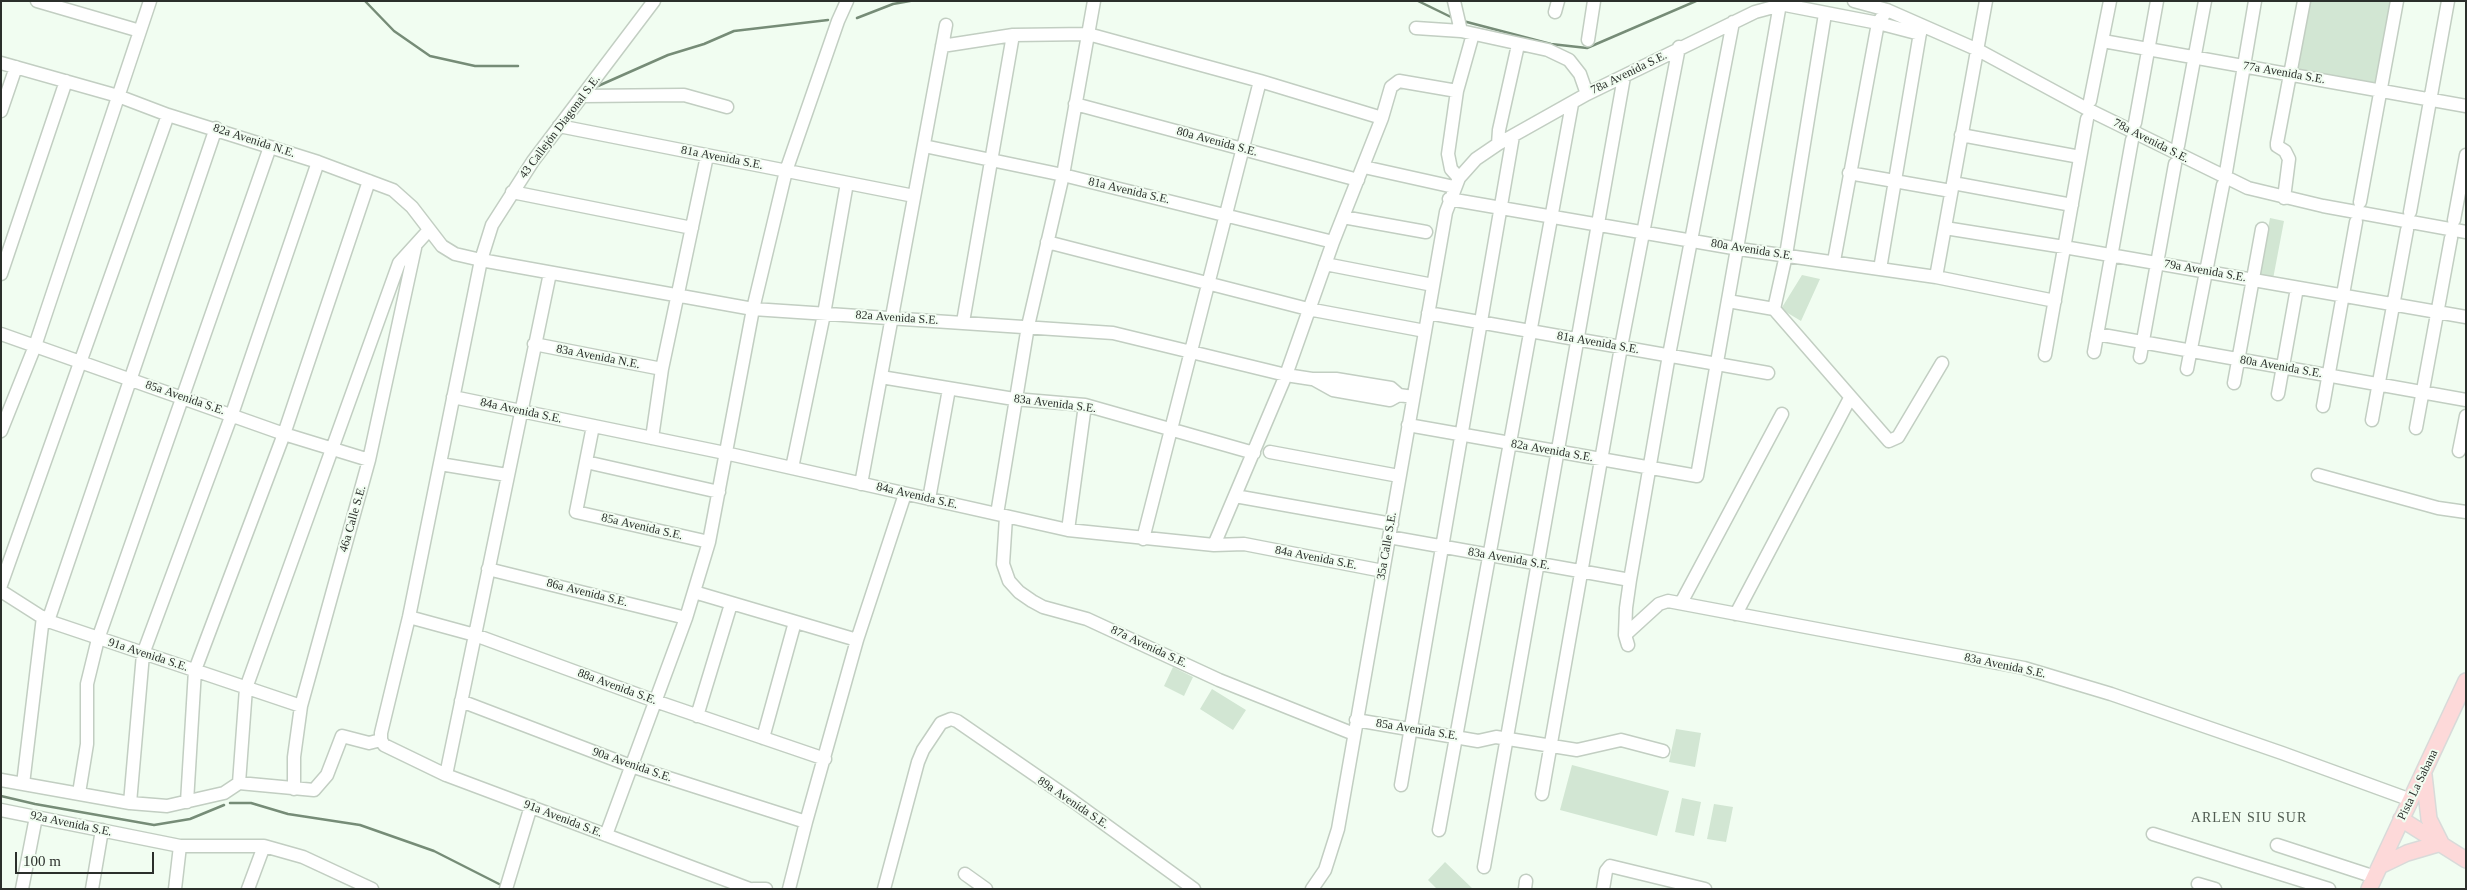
<!DOCTYPE html>
<html>
<head>
<meta charset="utf-8">
<style>
	body { margin:0 }
	#map { position:relative; width:2467px; height:890px; overflow:hidden; background:#f1fdf1; font-family:"Times New Roman",serif }
	canvas { display:block }
	.frame { position:absolute; inset:0; border:2px solid #2b2f2b; pointer-events:none }
	.scale { position:absolute; left:15px; top:852px; width:139px; height:22px; box-sizing:border-box; border:2px solid #2b2f2b; border-top:0; padding-left:6px; font-size:15px; line-height:18px; white-space:nowrap; color:#2b2f2b; -webkit-text-stroke:4px #f1fdf1; paint-order:stroke }
</style>
</head>
<body>
<div id="map">
<canvas width="2467" height="890"></canvas>
<div class="frame"></div>
<div class="scale">100 m</div>
</div>
<script>
const context = document.querySelector('canvas').getContext('2d');
context.lineJoin = 'round';
function paint(path, color) { context.fillStyle = color; context.fill(path, 'evenodd'); }
const poly = rows => new Path2D(rows.map(r => 'M' + r).join(''));
function stroke(path, color, width, dash) { context.strokeStyle = color; context.lineWidth = width; context.lineCap = dash ? 'butt' : 'round'; context.setLineDash(dash || []); context.stroke(path); }
function label(font, color, halo, rows, align = 'center') {
  context.font = font + ' "Times New Roman",serif'; context.lineWidth = 4; context.setLineDash([]); context.textBaseline = 'middle'; context.strokeStyle = halo; context.fillStyle = color; for (const [text, x, y, turn = 0] of rows) {
    context.save(); context.translate(x, y); context.rotate((+turn || 0) * Math.PI / 180); context.textAlign = isNaN(turn) ? turn : align; if (halo) context.strokeText(text, 0, 0); context.fillText(text, 0, 0); context.restore();
  }
}
const green = poly([
	[2309,1,2391,1,2377,83,2297,70],
	[2270,218,2284,221,2273,279,2259,276],
	[1802,275,1820,279,1801,321,1781,309],
	[1173,667,1193,677,1184,696,1164,686],
	[1212,689,1246,710,1233,730,1200,709],
	[1676,729,1701,733,1695,767,1669,762],
	[1572,765,1669,791,1657,836,1560,810],
	[1682,798,1701,802,1694,836,1675,832],
	[1714,804,1733,807,1726,842,1707,839],
	[1445,862,1473,889,1437,889,1428,880]
]);
const stream = poly([
	[365,1,394,31,430,56,475,66,518,66],
	[1418,1,1453,18],
	[857,18,893,4,910,1],
	[1463,21,1551,44,1587,48,1696,1],
	[598,86,668,55,704,44,734,31,828,20],
	[1,796,35,804,154,825,190,819,224,805],
	[230,803,251,803,288,814,360,825,434,851,503,886]
]);
const minor = poly([
	[37,1,140,31],
	[1454,1,1461,31],
	[1854,1,1887,10,1978,50,2089,110,2248,188,2323,206,2466,232],
	[1555,12,1558,1],
	[1825,14,1786,255,1774,309,1889,441,1898,437,1942,363],
	[1416,28,1461,31,1548,50,1569,60,1580,74,1587,94],
	[1588,40,1594,1],
	[2103,41,2466,106],
	[942,46,1013,35,1088,34,1260,81,1382,118],
	[1,63,118,96,168,115,318,162,393,190,412,207,442,246,455,254,481,260,753,309,1113,333,1286,375,1312,379,1336,379,1391,388,1399,395,1413,397],
	[583,96,684,95,727,107],
	[2090,101,2110,1],
	[1075,104,1358,180],
	[1,111,16,67],
	[2135,123,2157,1],
	[559,126,914,196],
	[1961,135,2080,157],
	[1498,144,1499,130,1518,45],
	[924,146,1063,175,1333,242],
	[2178,146,2205,1],
	[1364,167,1454,187],
	[2226,172,2255,1],
	[1849,173,1951,191],
	[1459,178,1451,169,1448,154,1457,91,1473,34],
	[1953,183,2072,205],
	[512,192,692,228],
	[2284,198,2289,159,2285,151,2277,146,2277,143,2304,1],
	[1449,199,1739,249,1936,277,2055,301],
	[2360,202,2397,1],
	[2410,212,2448,1],
	[1343,217,1426,232],
	[2454,220,2466,155],
	[1945,228,2064,247,2466,317],
	[1047,242,1308,309,1425,331],
	[1834,261,1878,23,1920,34],
	[1325,264,1433,285],
	[1880,269,1921,27],
	[1,274,66,81],
	[1936,277,1986,1],
	[1728,301,1774,309],
	[1428,313,1768,373],
	[963,322,1013,35],
	[1,334,284,434,369,460],
	[2097,334,2466,400],
	[534,344,662,369],
	[2094,352,2132,140],
	[2045,355,2087,119],
	[2140,357,2175,164],
	[2187,369,2223,185],
	[881,377,1014,399,1085,405,1254,453],
	[1315,380,1333,390,1390,400,1399,395],
	[2234,383,2262,229],
	[2278,394,2297,288],
	[453,397,725,453,1068,530,1214,545,1244,544,1383,571],
	[2323,406,2356,222],
	[2372,420,2407,230],
	[1408,425,1697,476,1780,4,1878,23,1887,10],
	[593,426,576,512,709,542],
	[2416,428,2451,238],
	[1,431,35,346,150,1],
	[652,438,662,369,707,156],
	[2459,451,2466,416],
	[1270,452,1399,476],
	[586,462,719,492],
	[440,464,507,475],
	[792,468,824,314,847,183],
	[2318,475,2438,508,2466,512],
	[861,484,946,25],
	[1235,496,1392,524],
	[929,499,949,389],
	[997,514,1028,326,1063,175,1094,1],
	[1006,517,1003,564,1009,581,1019,592,1032,601,1043,607,1087,619,1219,680,1354,734],
	[1068,530,1085,405],
	[1389,537,1630,580],
	[1143,539,1260,81],
	[1214,545,1286,375,1333,242,1382,118,1391,87,1399,81,1457,91],
	[488,569,686,618],
	[1,585,168,115],
	[1,591,48,621,301,706],
	[694,592,857,640],
	[1681,603,1782,414],
	[1736,614,1850,398],
	[409,617,475,635,655,701,825,759],
	[48,621,216,128],
	[1625,635,1659,604,1668,601,2024,668,2111,694,2282,753,2411,800],
	[1628,645,1625,635,1626,608,1630,580,1669,355,1733,22],
	[461,701,631,766,806,822],
	[697,716,731,604],
	[1356,720,1478,741,1496,737,1577,750,1621,740,1663,751],
	[763,738,795,622],
	[381,740,381,733,409,617,481,260,492,225,533,161,654,1],
	[381,740,384,745,446,775,750,889],
	[446,775,550,273],
	[1,780,130,803,167,806,224,793,239,783,314,790,327,775,342,736,369,743,381,740],
	[239,783,246,688,399,263,429,230],
	[23,784,43,617],
	[1401,785,1513,136],
	[294,789,294,757,301,706,369,460,415,248],
	[79,793,87,744,87,684,98,639,270,147],
	[1542,794,1621,347,1679,47],
	[187,802,195,670,284,434,369,181],
	[130,803,143,654,232,414,318,162],
	[1,810,180,846,264,846,303,857,372,889],
	[1439,830,1572,104],
	[2153,834,2329,889],
	[606,835,686,618,709,542,753,309,786,171,838,21,847,1],
	[2277,845,2375,877],
	[1484,867,1624,77],
	[965,874,986,889],
	[2198,884,2215,889],
	[22,889,36,817],
	[92,889,102,830],
	[175,889,180,846],
	[248,889,264,846],
	[506,889,531,806],
	[753,889,766,889],
	[789,889,806,822,857,640,905,494],
	[884,889,918,762,923,750,941,723,951,719,957,721,1073,801,1194,889],
	[1312,889,1325,870,1338,829,1446,212,1459,178,1476,159,1498,144,1587,94,1755,12,1796,1],
	[1525,889,1526,881],
	[1603,889,1606,871,1610,866,1705,889]
]);
const major = poly([
	[2424,775,2429,819,2441,843],
	[2401,819,2466,860],
	[2380,866,2407,853,2441,843],
	[2369,889,2466,681]
]);
const streetNames = [
	["78a Avenida S.E.",1629,73,-26],
	["77a Avenida S.E.",2284,73,10],
	["43 Callejón Diagonal S.E.",560,127,-53],
	["82a Avenida N.E.",254,141,18],
	["78a Avenida S.E.",2151,141,27],
	["80a Avenida S.E.",1217,142,15],
	["81a Avenida S.E.",722,158,11],
	["81a Avenida S.E.",1129,191,13],
	["80a Avenida S.E.",1752,250,9],
	["79a Avenida S.E.",2205,271,10],
	["82a Avenida S.E.",897,318,4],
	["81a Avenida S.E.",1598,343,10],
	["83a Avenida N.E.",598,357,11],
	["80a Avenida S.E.",2281,367,10],
	["85a Avenida S.E.",185,398,19],
	["83a Avenida S.E.",1055,404,7],
	["84a Avenida S.E.",521,411,12],
	["82a Avenida S.E.",1552,451,10],
	["84a Avenida S.E.",917,496,13],
	["46a Calle S.E.",353,519,-74],
	["85a Avenida S.E.",642,527,13],
	["35a Calle S.E.",1387,546,-80],
	["84a Avenida S.E.",1316,558,11],
	["83a Avenida S.E.",1509,559,10],
	["86a Avenida S.E.",587,593,14],
	["87a Avenida S.E.",1149,647,25],
	["91a Avenida S.E.",148,655,18],
	["83a Avenida S.E.",2005,666,12],
	["88a Avenida S.E.",617,687,20],
	["85a Avenida S.E.",1417,730,9],
	["90a Avenida S.E.",632,765,19],
	["Pista La Sabana",2418,785,-64],
	["89a Avenida S.E.",1073,803,34],
	["91a Avenida S.E.",563,819,21],
	["92a Avenida S.E.",71,824,12]
];
const neighbourhoodNames = [
	["ARLEN SIU SUR",2249,818]
];
paint(green, '#d2e6d3');
stroke(stream, '#768c77', 2.5);
stroke(minor, '#c2cec2', 15);
stroke(major, '#d9dad9', 18);
stroke(minor, '#fff', 12);
stroke(major, '#fdd9d9', 15);
label('12px', '#2b2f2b', '#f1fdf1', streetNames);
context.letterSpacing = '1px';
label('14px', '#4f5a50', '#f1fdf1', neighbourhoodNames);
context.letterSpacing = '0px';
</script>
</body>
</html>
